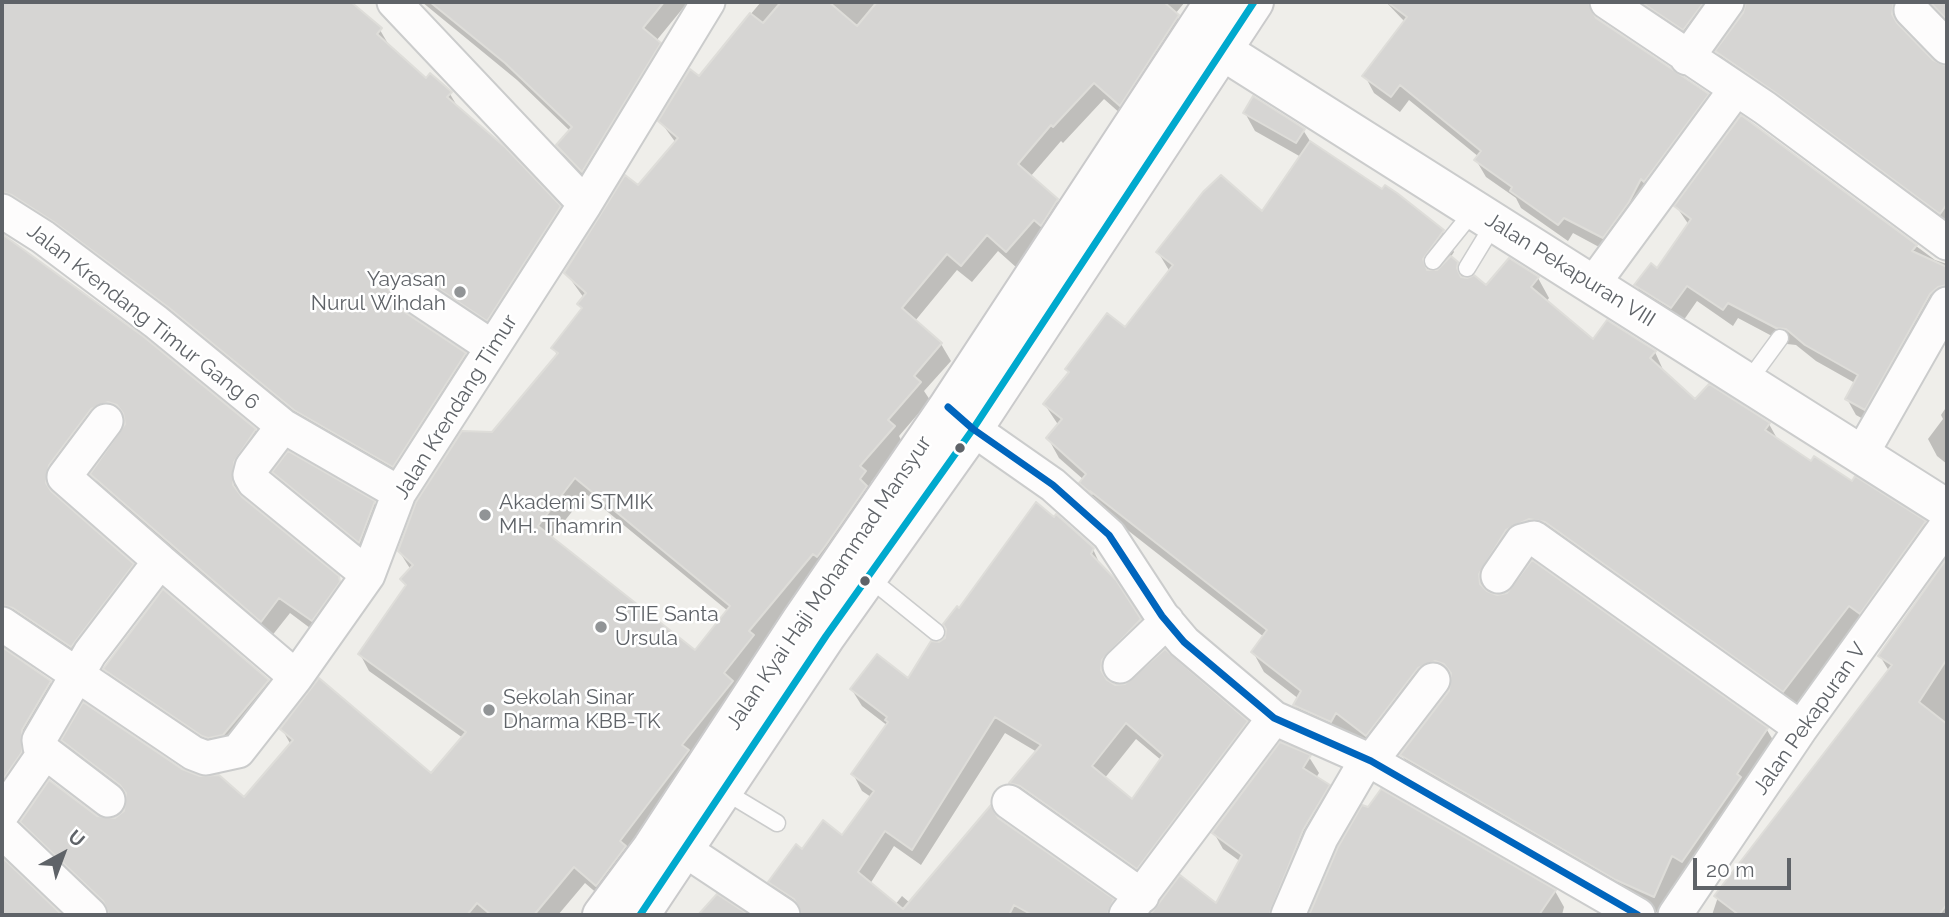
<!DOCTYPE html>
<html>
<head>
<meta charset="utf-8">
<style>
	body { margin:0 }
	#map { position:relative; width:1949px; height:917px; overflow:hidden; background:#efeeea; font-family:Raleway,sans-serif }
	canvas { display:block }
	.frame { position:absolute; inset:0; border:4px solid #5f6368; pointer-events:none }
	.north { position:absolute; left:28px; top:819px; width:70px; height:70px; -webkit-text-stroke:5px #fff; paint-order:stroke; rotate:41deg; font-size:19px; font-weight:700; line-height:28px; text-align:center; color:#5f6368 }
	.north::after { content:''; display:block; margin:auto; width:24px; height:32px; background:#5f6368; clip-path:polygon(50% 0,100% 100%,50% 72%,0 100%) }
	.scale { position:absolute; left:1693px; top:858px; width:98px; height:32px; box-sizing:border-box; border:4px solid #5f6368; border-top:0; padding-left:9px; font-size:21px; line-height:24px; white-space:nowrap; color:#5f6368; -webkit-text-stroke:5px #fff; paint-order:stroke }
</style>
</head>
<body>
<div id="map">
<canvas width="1949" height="917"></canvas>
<div class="frame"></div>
<div class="north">U</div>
<div class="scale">20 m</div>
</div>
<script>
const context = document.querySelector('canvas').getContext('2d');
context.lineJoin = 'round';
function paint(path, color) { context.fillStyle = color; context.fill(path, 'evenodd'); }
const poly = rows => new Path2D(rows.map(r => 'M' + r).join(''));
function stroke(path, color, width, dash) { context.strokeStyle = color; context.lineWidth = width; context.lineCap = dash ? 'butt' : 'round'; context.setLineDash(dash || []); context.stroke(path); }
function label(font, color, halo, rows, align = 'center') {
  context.font = font + ' Raleway,sans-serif'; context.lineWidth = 5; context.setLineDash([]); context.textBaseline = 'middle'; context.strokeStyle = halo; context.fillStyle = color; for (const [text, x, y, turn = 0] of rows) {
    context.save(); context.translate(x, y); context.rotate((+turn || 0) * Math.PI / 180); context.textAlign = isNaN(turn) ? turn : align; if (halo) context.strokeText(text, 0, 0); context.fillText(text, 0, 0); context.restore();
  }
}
const shadow = poly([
	[2,2,350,2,380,30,390,47,427,80,450,94,460,111,559,207,569,225,497,336,401,298,397,309,465,354,475,371,403,483,306,427,2,212],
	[422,2,688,2,656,41,669,62,592,188,568,163,558,145,570,131,517,80],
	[761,2,1185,2,1175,14,1188,33,1130,122,1104,99,1063,143,1061,141,1030,177,1057,201,1067,218,1017,268,998,251,972,282,957,270,915,321,941,344,951,361,924,391,930,400,899,436,903,444,871,482,875,489,823,569,759,647,762,653,607,902,585,883,558,915,109,915,32,839,22,822,96,817,115,820,125,812,127,798,73,757,63,740,182,771,244,799,291,745,282,729,431,776,463,738,369,671,360,654,407,588,402,580,411,570,399,551,558,356,553,348,583,310,579,304,584,298,566,273,676,143,660,121],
	[586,494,728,611,695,653,551,538],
	[1386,2,1607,2,1600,7,1596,19,1708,95,1717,111,1612,254,1573,233,1568,241,1521,208,1516,198,1486,177,1476,160,1479,157,1409,100,1400,112,1374,93,1365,76,1405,22],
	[1628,2,1731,2,1693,45],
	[1747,2,1947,2,1947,26,1901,23,1903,32,1932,62,1947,67,1947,227,1727,68,1717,52,1748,5],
	[1245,113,1303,130,1312,144,1443,232,1454,252,1450,258,1467,281,1487,288,1538,278,1549,298,1546,302,1593,342,1655,352,1665,374,1695,401,1709,386,1769,424,1779,442,1811,464,1925,523,1936,543,1795,711,1558,542,1517,550,1491,593,1767,730,1779,750,1663,915,1630,900,1413,775,1402,755,1450,692,1452,682,1447,680,1378,755,1348,732,1343,741,1306,725,1295,705,1299,699,1264,672,1253,652,1264,637,1093,503,1082,483,1084,480,1059,458,1048,438,1059,426,1045,405,1070,374,1067,369,1125,329,1170,272,1158,252,1262,213,1301,157,1255,131],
	[1741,117,1935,260,1947,264,1947,306,1874,425,1856,415,1847,399,1855,383,1816,361,1796,345,1787,344,1738,318,1733,326,1697,301,1681,324,1646,301,1636,285,1657,270,1689,225,1676,206],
	[2,236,143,339,255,430,265,447,242,480,242,499,337,577,348,595,322,637,290,613,271,637,102,491,92,474,127,424,120,419,58,483,54,493,132,565,142,582,81,663,2,625],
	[1947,406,1947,464,1937,456,1928,439,1943,419,1941,415],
	[274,472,374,503,383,518,368,556,283,487],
	[1093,549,1101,567,1149,636,1110,677,1110,684,1246,722,1256,738,1146,884,1020,799,1011,783,1037,752,1005,733,921,865,894,846,870,884,895,905,902,896,910,903,997,819,1112,901,1121,915,802,915,779,898,770,882,802,851,843,837,871,797,862,791,853,774,888,726,862,706,852,690,909,680,946,639,959,611],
	[1136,739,1161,760,1132,802,1104,779],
	[1947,562,1947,915,1712,915,1721,888,1889,671,1880,656],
	[2,649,50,682,60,699,2,811],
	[105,669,268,681,277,697,218,754,114,685],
	[1309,757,1319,773,1316,778,1328,786,1338,802,1283,915,1152,915,1180,878,1217,906,1241,862,1223,849,1214,833],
	[1340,847,1555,891,1564,907,1562,915,1311,915],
	[2,860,60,915,2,915]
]);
const building = poly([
	[2,2,351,2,382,28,377,34,426,78,430,73,452,92,447,97,505,147,561,206,487,321,418,275,400,274,392,281,389,290,397,307,466,353,393,467,294,410,168,307,54,222,12,195,2,192,2,2],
	[430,2,664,2,643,28,661,43,582,172,556,145,572,127,505,63,430,2],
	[781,2,829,2,857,26,877,2,1164,2,1179,15,1120,106,1094,83,1053,127,1051,125,1018,164,1058,199,1041,226,1034,220,1006,252,987,235,961,266,947,254,902,308,942,343,914,376,921,382,888,420,895,426,860,466,866,471,860,479,867,486,826,545,817,557,813,554,749,631,754,635,724,673,733,681,682,745,689,750,620,841,626,846,596,886,574,867,534,915,491,915,477,903,467,915,109,915,103,901,20,822,49,780,97,816,115,818,124,811,126,793,120,785,61,740,83,702,182,769,200,776,219,775,244,797,293,740,280,729,319,678,431,773,466,732,358,654,406,585,400,579,413,565,398,551,416,502,462,431,492,432,558,353,551,348,582,308,577,304,586,293,564,273,625,175,638,185,678,138,658,121,690,69,699,76,750,13,763,23,781,2],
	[575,478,730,606,695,650,538,526,575,478],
	[1387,2,1588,2,1596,18,1709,94,1644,182,1641,179,1629,202,1603,238,1564,218,1558,225,1510,191,1512,187,1474,160,1481,151,1400,85,1391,97,1362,76,1407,17,1387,2],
	[1641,2,1704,2,1683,30,1641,2],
	[1746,2,1894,2,1892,14,1897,23,1933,60,1947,66,1947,204,1940,214,1776,93,1715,51,1743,13,1746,2],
	[1930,2,1947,2,1947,20,1930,2],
	[1253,96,1305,129,1296,143,1243,113,1253,96],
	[1741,115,1917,245,1912,251,1947,267,1947,285,1938,287,1930,294,1865,410,1845,399,1858,375,1805,345,1786,329,1776,328,1728,303,1723,310,1687,286,1671,308,1634,285,1651,263,1657,268,1691,219,1674,206,1741,115],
	[1310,141,1382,189,1385,185,1397,193,1444,230,1423,259,1427,270,1437,270,1451,256,1458,262,1457,268,1461,277,1467,278,1474,275,1486,285,1509,258,1539,277,1531,287,1593,339,1607,320,1656,351,1650,358,1695,399,1709,384,1770,423,1765,430,1811,461,1814,456,1852,481,1855,476,1926,521,1860,614,1849,606,1783,692,1545,522,1529,519,1506,530,1479,574,1480,584,1487,591,1497,595,1507,593,1532,560,1768,728,1737,774,1741,777,1682,862,1672,856,1654,897,1616,880,1400,755,1449,691,1451,673,1444,664,1435,661,1418,668,1366,736,1336,713,1331,722,1293,705,1301,691,1251,652,1267,630,1090,491,1092,494,1079,483,1086,474,1046,438,1062,419,1043,404,1069,372,1065,369,1107,313,1125,327,1173,265,1156,252,1203,192,1221,175,1262,211,1310,141],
	[2,234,144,337,256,429,234,462,233,485,242,497,339,576,340,582,312,621,279,598,261,622,90,474,125,424,123,413,117,405,108,402,91,409,49,465,46,483,51,491,134,564,71,647,13,608,2,605,2,234],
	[288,451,375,501,359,543,272,472,288,451],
	[1036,502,1054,517,1056,514,1094,548,1091,554,1116,580,1141,619,1102,660,1101,670,1107,680,1115,685,1125,684,1165,649,1248,721,1137,869,1020,786,1009,783,1041,745,995,717,912,850,885,831,858,872,903,909,991,805,998,818,1114,899,1107,915,1032,915,1014,905,1009,915,802,915,794,899,768,882,796,844,802,849,823,820,842,835,874,791,851,774,888,722,885,720,887,717,850,689,877,654,908,678,931,641,939,642,945,638,946,629,943,624,957,606,959,608,1036,502],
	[1126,723,1163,755,1132,799,1092,766,1126,723],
	[1947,558,1947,659,1919,702,1947,724,1947,904,1939,915,1739,915,1714,896,1892,665,1878,656,1947,558],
	[163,589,269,680,223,735,208,738,202,736,103,669,163,589],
	[2,647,51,681,22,730,22,752,2,781,2,647],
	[1280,742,1311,755,1303,768,1330,785,1303,830,1269,915,1150,915,1180,875,1216,903,1242,855,1212,833,1280,742],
	[1381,789,1556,890,1539,915,1309,915,1338,847,1362,805,1368,807,1381,789],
	[2,857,62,915,2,915,2,857],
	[717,894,749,915,698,915,717,894]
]);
const service = poly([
	[1433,261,1475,209],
	[1467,268,1495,222],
	[1747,383,1780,338],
	[868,577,936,632],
	[724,791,777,823]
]);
const minor = poly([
	[394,2,585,204],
	[1607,2,1765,108,1947,243],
	[1911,10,1947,47],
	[1687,58,1727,2],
	[2,211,43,237,156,322,283,426,399,493],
	[1593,284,1736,89],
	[408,291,492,347],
	[106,421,64,477,160,561],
	[283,426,252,467,250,475,254,482,368,575],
	[973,429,1053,485,1109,535,1162,616,1184,642,1274,718,1371,761,1638,915],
	[1861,455,1947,304],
	[1498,576,1522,541,1534,538,1801,728],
	[2,624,193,753,206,758,238,751,296,677,368,575,399,493,585,204,708,2],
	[1120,666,1167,621],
	[1371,761,1433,680],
	[108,800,45,752,40,747,39,740,90,653,160,561,296,677],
	[1009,802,1142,896],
	[2,814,45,752],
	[2,831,90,915],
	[685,850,783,915],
	[1126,915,1274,718],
	[1288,915,1321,838,1367,759],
	[1675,915,1801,728,1947,525]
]);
const tertiary = poly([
	[1220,49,1947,509]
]);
const secondary = poly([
	[602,915,652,848,801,621,948,407,1214,2],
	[640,915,826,636,973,429,1254,2]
]);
const bus1 = poly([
	[640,915,826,636,973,429,1254,2]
]);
const bus2 = poly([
	[948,407,973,429,1053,485,1109,535,1162,616,1184,642,1274,718,1371,761,1638,915]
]);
const markers = [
	[460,292,7,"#919496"],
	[960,448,6,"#5f6368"],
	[485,515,7,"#919496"],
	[865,581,6,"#5f6368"],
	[601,627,7,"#919496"],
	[489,710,7,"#919496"]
];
const streetNames = [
	["Jalan Pekapuran VIII",1570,270,32],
	["Jalan Krendang Timur Gang 6",143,317,38],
	["Jalan Krendang Timur",456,407,-58],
	["Jalan Kyai Haji Mohammad Mansyur",829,583,-56],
	["Jalan Pekapuran V",1810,719,-55]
];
const poiNames = [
	["Yayasan",446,280,"right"],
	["Nurul Wihdah",446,304,"right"],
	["Akademi STMIK",499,503],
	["MH. Thamrin",499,527],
	["STIE Santa",615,615],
	["Ursula",615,639],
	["Sekolah Sinar",503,698],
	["Dharma KBB-TK",503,722]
];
paint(shadow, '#0003');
paint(building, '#d6d5d3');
stroke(building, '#deddd9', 2);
stroke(service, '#cbcccc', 19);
stroke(minor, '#cbcccc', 37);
stroke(tertiary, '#cbcccc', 42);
stroke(secondary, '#cacacb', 42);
stroke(service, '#fdfcfc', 16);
stroke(minor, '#fdfcfc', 33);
stroke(tertiary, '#fdfcfc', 38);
stroke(secondary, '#fdfcfc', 38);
stroke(bus1, '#00a9ce', 7);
stroke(bus2, '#0065bd', 7);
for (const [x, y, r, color] of markers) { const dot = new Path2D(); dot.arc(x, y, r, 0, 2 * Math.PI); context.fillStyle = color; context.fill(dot); stroke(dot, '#fff', 2.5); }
label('21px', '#5f6368', '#fff', streetNames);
label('21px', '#5f6368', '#fff', poiNames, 'left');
</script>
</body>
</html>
